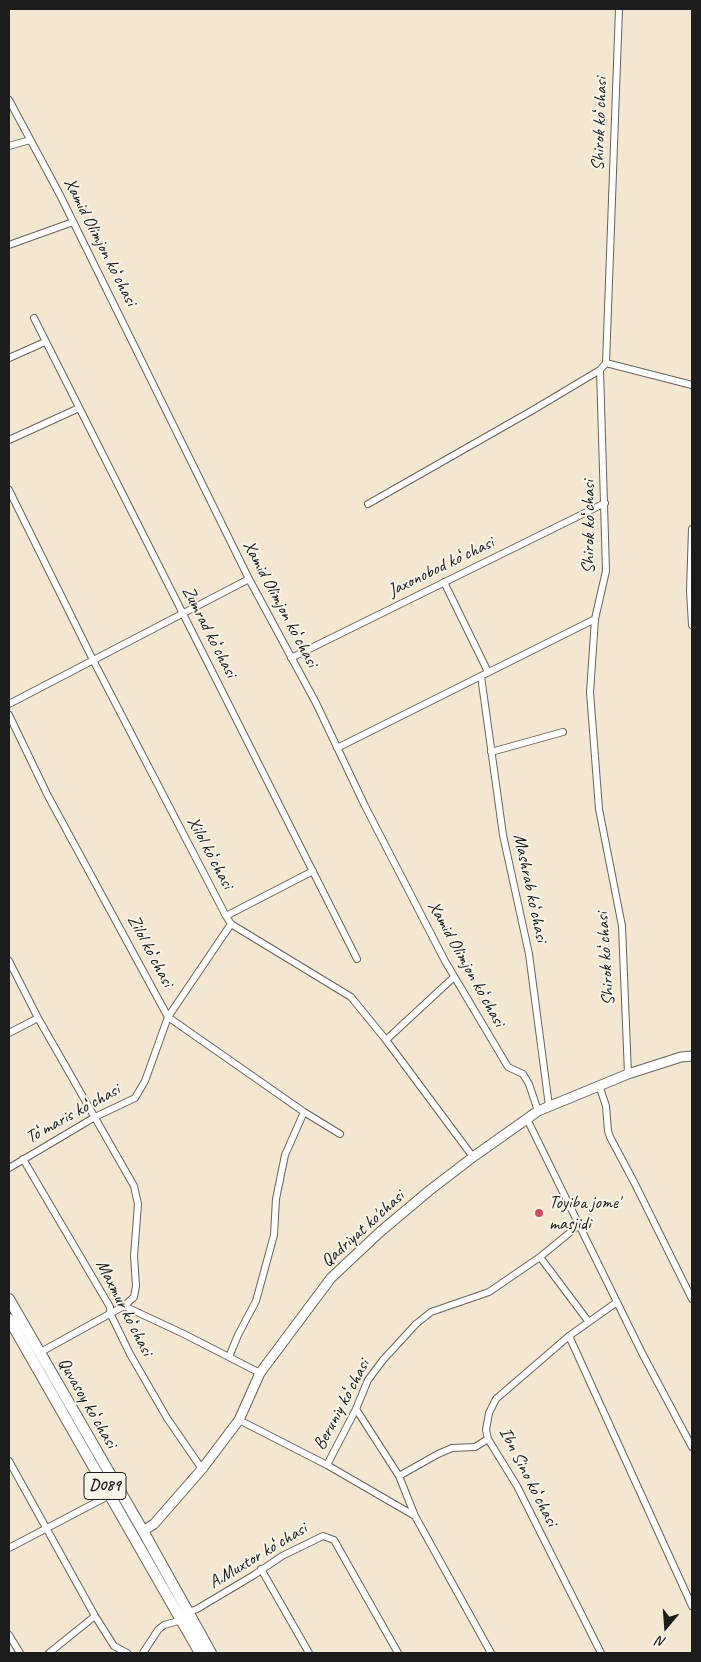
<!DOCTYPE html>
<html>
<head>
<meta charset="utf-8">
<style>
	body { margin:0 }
	#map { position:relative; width:701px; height:1662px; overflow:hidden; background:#f3e7d1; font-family:Caveat,sans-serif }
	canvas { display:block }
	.frame { position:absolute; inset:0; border:10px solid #1c1c1c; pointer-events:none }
	.north { position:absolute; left:641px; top:1602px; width:50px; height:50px; -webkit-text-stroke:4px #f7f3e8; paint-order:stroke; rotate:198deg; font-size:14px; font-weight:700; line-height:20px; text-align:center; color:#1c1c1c }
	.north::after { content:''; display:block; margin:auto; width:18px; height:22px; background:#1c1c1c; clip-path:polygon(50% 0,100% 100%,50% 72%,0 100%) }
</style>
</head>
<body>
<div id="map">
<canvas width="701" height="1662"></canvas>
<div class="frame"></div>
<div class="north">N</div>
</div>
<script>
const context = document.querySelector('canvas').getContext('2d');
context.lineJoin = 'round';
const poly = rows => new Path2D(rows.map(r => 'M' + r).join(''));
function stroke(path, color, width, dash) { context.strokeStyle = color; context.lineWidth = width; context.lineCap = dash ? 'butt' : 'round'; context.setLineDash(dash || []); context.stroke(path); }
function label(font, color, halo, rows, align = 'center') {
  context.font = font + ' Caveat,sans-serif'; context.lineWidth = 4; context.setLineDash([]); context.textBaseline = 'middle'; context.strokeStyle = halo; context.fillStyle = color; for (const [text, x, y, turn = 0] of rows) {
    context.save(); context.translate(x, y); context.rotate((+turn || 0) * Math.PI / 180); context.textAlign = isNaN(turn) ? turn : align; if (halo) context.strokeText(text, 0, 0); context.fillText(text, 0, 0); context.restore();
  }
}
const street = poly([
	[619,9,606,363,600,370,606,571,595,619,590,692,599,809,622,926,628,1074],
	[9,100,60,195,249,579,316,703,365,806,445,961,508,1067,523,1074,529,1084,538,1111],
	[9,146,30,140],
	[9,245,73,222],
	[34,318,357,959],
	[9,358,45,342],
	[606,363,692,385],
	[9,440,79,408],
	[9,490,93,660,226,916,231,924,351,997,386,1040,473,1157],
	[368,504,533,410,600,370],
	[692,529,690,591,692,625],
	[444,582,488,672],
	[291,658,605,503],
	[481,676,503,835,529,954,549,1106],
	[9,704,249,579],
	[9,715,48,796,168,1017,304,1112,340,1134],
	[337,748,595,619],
	[491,752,563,732],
	[226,916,313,871],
	[9,961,38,1018,134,1186,138,1204,134,1256,136,1286,134,1297,124,1306,39,1353],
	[9,1033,38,1018],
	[386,1040,454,977],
	[599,1085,606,1106,608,1131,610,1137,634,1182,692,1299],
	[527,1119,642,1353,692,1447],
	[23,1159,110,1307,110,1313,130,1354,167,1418,202,1469],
	[9,1168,95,1117,135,1098,145,1081,168,1017,231,924],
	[540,1257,588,1321],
	[124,1306,184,1334,260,1373],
	[569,1336,692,1606],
	[229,1357,238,1335,256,1301,274,1235,276,1199,285,1155,304,1112],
	[356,1409,399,1476,438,1454,452,1448,475,1447,488,1439],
	[239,1420,327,1465,415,1516,491,1653],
	[9,1461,95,1616,114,1646,127,1653],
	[327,1465,356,1409,368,1380,383,1360,416,1324,431,1312,489,1292,540,1257,579,1225],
	[399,1476,415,1516],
	[9,1548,110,1495],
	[261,1569,309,1653],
	[9,1635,20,1653],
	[49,1653,95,1616],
	[143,1653,158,1630,164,1625,182,1620,189,1612,197,1609,254,1575,282,1556,323,1536,334,1540,398,1653],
	[601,1653,517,1486,488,1439,486,1430,489,1413,496,1399,569,1336,617,1302]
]);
const secondary = poly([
	[143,1531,154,1524,202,1469,239,1420,260,1373,331,1278,380,1232,430,1190,473,1157,538,1111,628,1074,681,1057,692,1056]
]);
const primary = poly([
	[9,1299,143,1531,211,1653],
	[9,1319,200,1653]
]);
const markers = [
	[539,1213,5,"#d1495b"]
];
const shields = [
	[105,1486,42]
];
const shieldNames = [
	["D089",105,1486]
];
const streetNames = [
	["Shirok koʻchasi",600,124,-88],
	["Xamid Olimjon koʻchasi",100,242,63],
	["Shirok koʻchasi",589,527,-90],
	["Jaxonobod koʻchasi",441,567,-26],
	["Xamid Olimjon koʻchasi",280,604,62],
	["Zumrad koʻchasi",209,632,63],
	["Xilol koʻchasi",210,853,62],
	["Mashrab koʻchasi",530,888,78],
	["Zilol koʻchasi",150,951,62],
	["Shirok koʻchasi",606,959,-94],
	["Xamid Olimjon koʻchasi",466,964,61],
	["Toʻmaris koʻchasi",73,1114,-29],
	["Qadriyat ko'chasi",363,1229,-42],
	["Maxmur koʻchasi",124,1308,63],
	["Quvasoy koʻchasi",87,1403,60],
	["Beruniy koʻchasi",342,1405,-62],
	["Ibn Sino koʻchasi",528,1477,63],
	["A.Muxtor koʻchasi",258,1556,-31]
];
const poiNames = [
	["Toyiba jome'",549,1203],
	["masjidi",549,1224]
];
stroke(street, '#67635b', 8);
stroke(secondary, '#67635b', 11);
stroke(primary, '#67635b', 12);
stroke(street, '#fff', 6);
stroke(secondary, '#fff', 9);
stroke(primary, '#fff', 10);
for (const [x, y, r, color] of markers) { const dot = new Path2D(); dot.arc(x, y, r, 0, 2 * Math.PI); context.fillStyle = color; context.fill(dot); stroke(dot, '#f7f3e8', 2); }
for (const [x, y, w] of shields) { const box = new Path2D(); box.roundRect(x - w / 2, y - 13.5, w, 27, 4); context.fillStyle = '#f7f3e8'; context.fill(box); stroke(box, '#1c1c1c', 1); }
label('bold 16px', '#1c1c1c', null, shieldNames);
label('18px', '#1c1c1c', '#f7f3e8', streetNames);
label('18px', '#1c1c1c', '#f7f3e8', poiNames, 'left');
</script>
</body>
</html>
